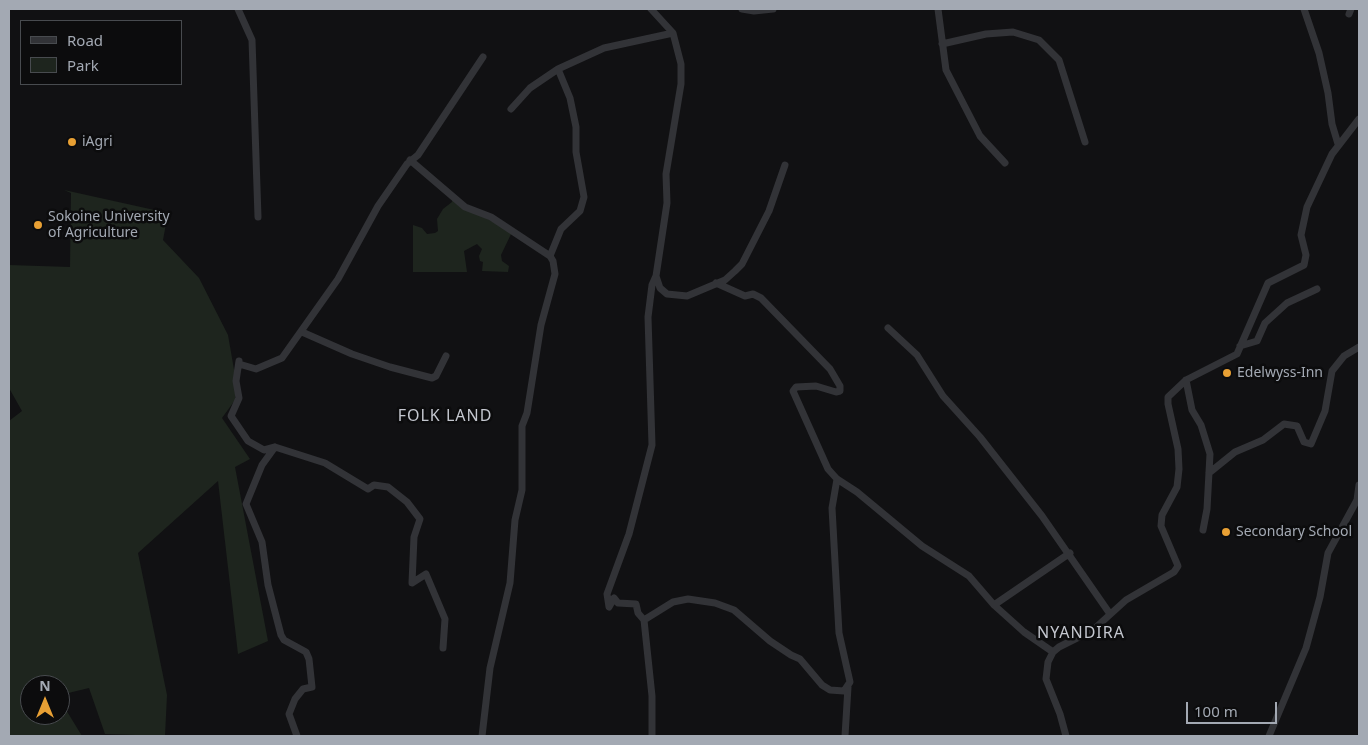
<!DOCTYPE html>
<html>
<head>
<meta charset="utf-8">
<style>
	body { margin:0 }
	#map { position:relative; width:1368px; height:745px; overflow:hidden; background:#111113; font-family:"Noto Sans",sans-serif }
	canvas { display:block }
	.frame { position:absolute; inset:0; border:10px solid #a3a9b3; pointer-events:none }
	.legend { position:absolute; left:20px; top:20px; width:162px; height:65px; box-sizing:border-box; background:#0c0c0d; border:1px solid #484b4f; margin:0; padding:6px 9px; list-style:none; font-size:15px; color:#a3a9b3 }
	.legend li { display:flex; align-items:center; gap:10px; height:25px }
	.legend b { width:25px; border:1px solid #484b4f }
	.north { position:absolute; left:20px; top:675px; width:50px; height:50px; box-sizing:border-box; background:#0c0c0d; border:1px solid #484b4f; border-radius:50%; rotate:0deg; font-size:14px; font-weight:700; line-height:20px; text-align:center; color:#a3a9b3 }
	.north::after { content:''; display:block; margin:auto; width:18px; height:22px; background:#e8a034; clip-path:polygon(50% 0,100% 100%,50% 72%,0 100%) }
	.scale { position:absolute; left:1186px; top:702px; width:91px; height:22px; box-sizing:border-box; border:2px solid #a3a9b3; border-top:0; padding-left:6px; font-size:15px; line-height:18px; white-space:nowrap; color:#a3a9b3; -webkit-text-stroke:4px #0c0c0d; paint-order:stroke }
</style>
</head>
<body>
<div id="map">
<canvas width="1368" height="745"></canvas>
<div class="frame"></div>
<ul class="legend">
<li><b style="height:6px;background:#323337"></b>Road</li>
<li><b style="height:14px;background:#1e251e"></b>Park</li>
</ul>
<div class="north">N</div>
<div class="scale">100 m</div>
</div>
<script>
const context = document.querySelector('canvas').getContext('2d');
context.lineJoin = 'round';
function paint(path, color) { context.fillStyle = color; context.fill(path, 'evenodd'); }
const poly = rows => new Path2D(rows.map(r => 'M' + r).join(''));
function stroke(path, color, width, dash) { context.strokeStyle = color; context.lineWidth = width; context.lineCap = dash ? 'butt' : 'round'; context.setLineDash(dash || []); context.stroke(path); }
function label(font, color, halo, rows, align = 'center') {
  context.font = font + ' "Noto Sans",sans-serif'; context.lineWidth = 5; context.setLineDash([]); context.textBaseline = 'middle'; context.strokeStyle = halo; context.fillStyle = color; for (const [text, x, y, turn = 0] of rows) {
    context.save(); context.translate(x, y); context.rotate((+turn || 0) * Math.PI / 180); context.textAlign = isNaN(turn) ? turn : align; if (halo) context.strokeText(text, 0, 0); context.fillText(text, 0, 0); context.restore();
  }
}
const green = poly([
	[64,190,168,213,163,240,199,278,228,335,236,381,235,400,222,418,250,459,235,467,268,641,238,654,218,481,138,553,167,695,165,736,105,734,89,688,60,695,60,685,30,685,30,715,60,715,60,700,82,736,9,736,9,421,22,411,9,388,9,265,70,267,71,193],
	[453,195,465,207,512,232,501,255,502,261,509,266,508,272,482,271,483,262,480,261,479,256,482,249,477,244,464,251,467,272,413,272,413,225,422,228,427,234,435,233,438,231,437,219,443,209,452,202]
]);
const minor = poly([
	[238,9,252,40,258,217],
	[742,9,754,11,773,9],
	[938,9,946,70,980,136,1005,163],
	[1304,9,1319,53,1328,93,1332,124,1338,144],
	[1349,14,1351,9],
	[673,33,681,64,681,84,666,174,667,203,656,276,660,288,667,294,687,296,725,280,735,271,742,264,769,211,785,165],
	[942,44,986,34,1013,32,1039,40,1059,60,1085,142],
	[511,109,530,88,558,69],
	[410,160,465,207,491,217,550,256],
	[716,283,745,296,753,294,761,298,830,369,840,386,840,391,836,392,816,386,796,387,793,391,828,469,837,479,857,492,922,546,969,576,994,605,1024,632,1053,652],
	[888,328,917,355,943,396,980,437,1042,516,1110,614],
	[302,332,352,354,390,367,432,378,436,376,446,356],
	[1240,346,1257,341,1265,323,1287,303,1317,289],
	[239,361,236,381,239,398,231,416,248,441,264,450,275,447,325,463,368,489,374,485,388,487,407,502,420,519,414,537,412,583,426,574,445,619,443,648],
	[239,364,256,369,282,358,338,279,378,206,407,164,418,155,483,57],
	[1186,380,1192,410,1201,425,1210,454,1207,509,1203,530],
	[275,447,262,465,246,504,262,542,268,585,281,635,284,640,306,652,309,659,312,687,303,689,295,699,289,714,297,736],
	[1209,473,1235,452,1263,440,1284,424,1297,426,1304,442,1311,444,1325,411,1332,371,1344,356,1359,347],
	[994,605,1070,553],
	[644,620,673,602,688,599,715,603,734,610,770,641,791,655,800,659,822,685,830,690,844,691,850,682,839,633,832,508,837,479],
	[482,736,490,668,510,583,515,520,522,490,522,426,527,413,541,325,555,274,553,261,550,256,561,229,580,211,584,197,576,152,576,127,570,98,558,69,604,48,673,33,651,9],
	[652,736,652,696,644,620,638,613,636,604,618,603,614,598,609,607,607,594,629,534,652,445,648,317,652,285,656,276],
	[845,736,848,687],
	[1066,736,1060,714,1046,679,1048,662,1053,652,1059,647,1093,630,1126,600,1174,572,1178,566,1161,526,1162,515,1177,487,1179,469,1178,449,1168,404,1168,397,1186,380,1237,354,1268,283,1304,265,1306,255,1301,235,1307,207,1332,154,1359,119],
	[1269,736,1306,648,1320,597,1328,553,1357,500,1359,485]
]);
const markers = [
	[72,142,5,"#e8a034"],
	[38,225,5,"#e8a034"],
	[1227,373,5,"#e8a034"],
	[1226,532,5,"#e8a034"]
];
const poiNames = [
	["iAgri",82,142],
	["Sokoine University",48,217],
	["of Agriculture",48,233],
	["Edelwyss-Inn",1237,373],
	["Secondary School",1236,532]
];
const quarterNames = [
	["FOLK LAND",445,416],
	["NYANDIRA",1081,633]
];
paint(green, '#1e251e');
stroke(minor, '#323337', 7);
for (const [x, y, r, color] of markers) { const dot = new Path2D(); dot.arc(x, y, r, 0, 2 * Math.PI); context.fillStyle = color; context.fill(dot); stroke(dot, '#0c0c0d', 2); }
label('14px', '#a3a9b3', '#0c0c0d', poiNames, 'left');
context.letterSpacing = '1px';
label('16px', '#c4c7cf', '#0c0c0d', quarterNames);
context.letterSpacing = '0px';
</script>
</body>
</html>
